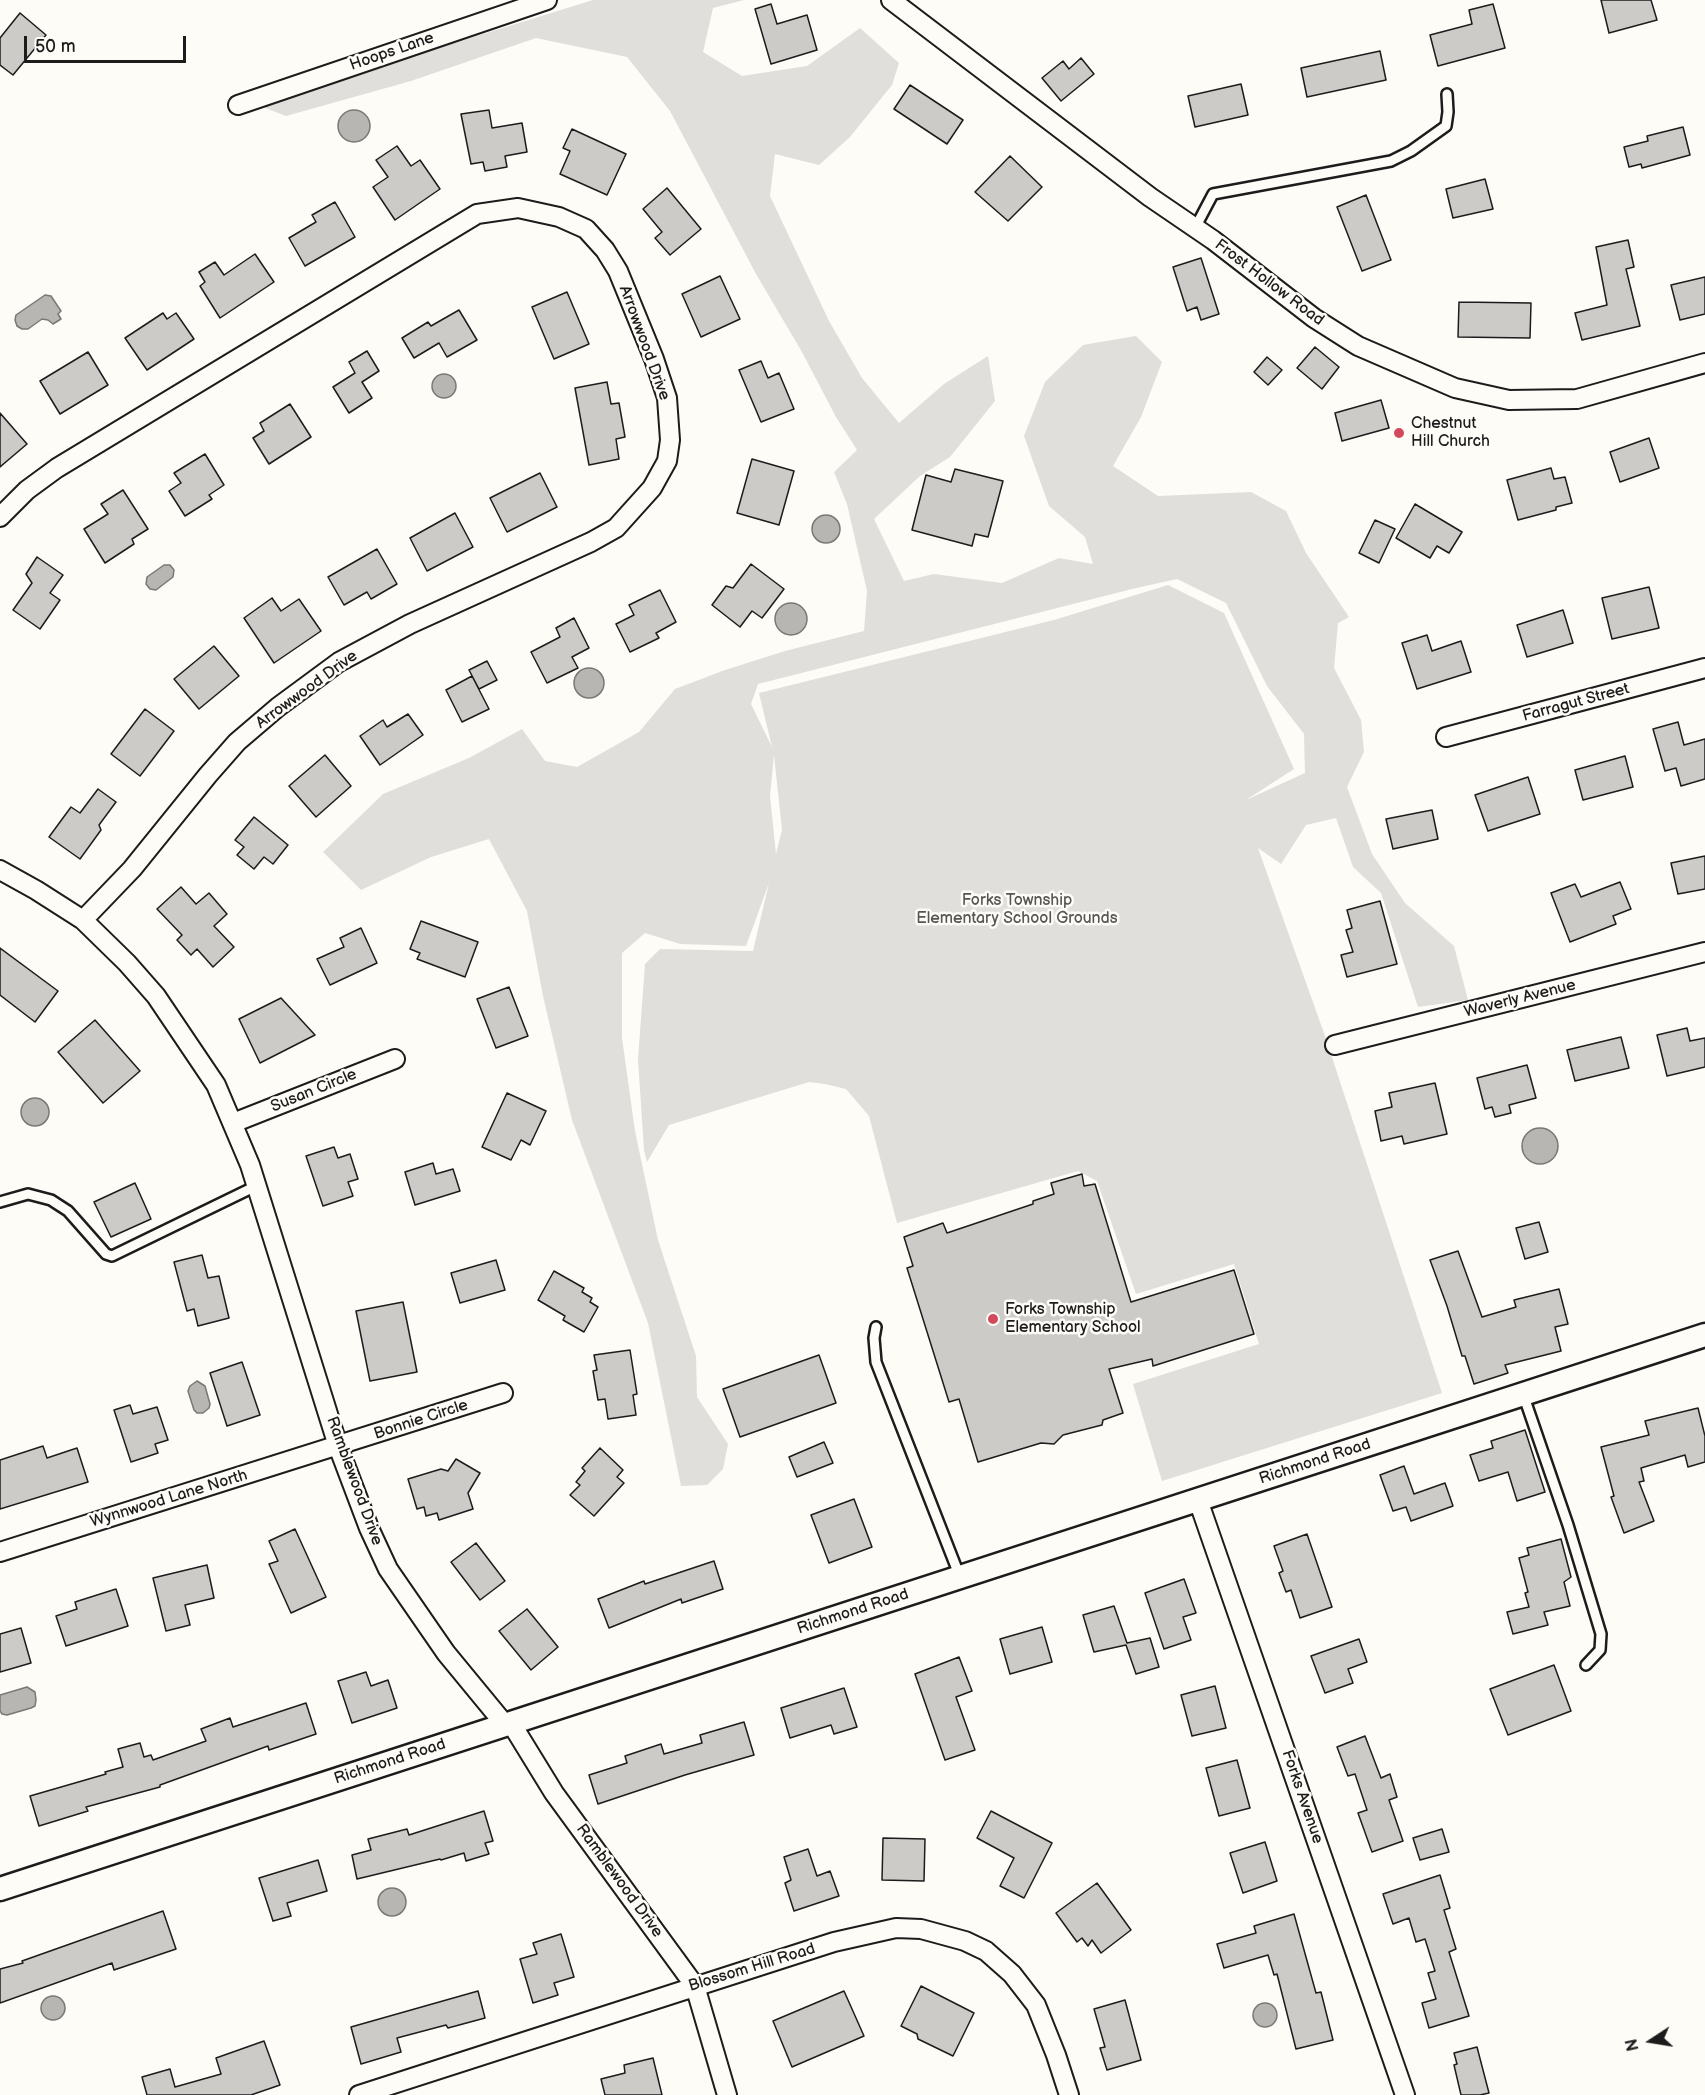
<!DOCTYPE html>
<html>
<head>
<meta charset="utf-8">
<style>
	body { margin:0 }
	#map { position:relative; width:1705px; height:2095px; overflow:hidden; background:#fdfcf7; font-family:"Balsamiq Sans",sans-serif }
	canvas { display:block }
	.north { position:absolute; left:1621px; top:2011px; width:60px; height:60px; -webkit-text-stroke:4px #fdfcf7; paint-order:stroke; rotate:258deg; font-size:16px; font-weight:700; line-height:24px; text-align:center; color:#1c1c1c }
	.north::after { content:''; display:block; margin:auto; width:21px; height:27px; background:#1c1c1c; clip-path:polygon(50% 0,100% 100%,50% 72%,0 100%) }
	.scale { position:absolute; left:24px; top:36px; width:162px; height:27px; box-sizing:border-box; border:3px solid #1c1c1c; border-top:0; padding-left:8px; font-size:18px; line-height:21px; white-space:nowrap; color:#1c1c1c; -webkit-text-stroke:4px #fdfcf7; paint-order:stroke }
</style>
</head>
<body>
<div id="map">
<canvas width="1705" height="2095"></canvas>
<div class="north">N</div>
<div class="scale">50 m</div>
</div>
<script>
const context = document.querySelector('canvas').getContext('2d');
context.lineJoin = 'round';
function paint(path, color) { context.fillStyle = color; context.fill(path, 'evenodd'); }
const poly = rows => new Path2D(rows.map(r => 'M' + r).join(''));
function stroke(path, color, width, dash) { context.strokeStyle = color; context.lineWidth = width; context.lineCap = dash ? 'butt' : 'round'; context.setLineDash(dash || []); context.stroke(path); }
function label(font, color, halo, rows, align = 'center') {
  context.font = font + ' "Balsamiq Sans",sans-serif'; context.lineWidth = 5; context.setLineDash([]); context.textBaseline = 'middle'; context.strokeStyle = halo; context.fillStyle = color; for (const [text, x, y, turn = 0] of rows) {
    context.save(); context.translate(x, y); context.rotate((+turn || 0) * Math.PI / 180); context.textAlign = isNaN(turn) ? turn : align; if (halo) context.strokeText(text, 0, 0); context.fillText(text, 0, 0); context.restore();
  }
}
const green = poly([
	[593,0,744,0,713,8,703,52,742,76,807,66,860,28,899,63,892,85,850,137,819,165,775,154,770,196,829,321,862,378,899,423,944,384,988,356,995,401,950,457,920,476,874,519,904,581,934,574,1002,583,1059,558,1093,564,1085,537,1049,506,1024,436,1045,382,1083,345,1136,336,1162,362,1141,417,1113,466,1158,496,1251,492,1286,511,1306,553,1349,617,1338,623,1334,668,1361,720,1364,752,1347,787,1372,854,1405,903,1454,946,1468,1000,1418,1007,1381,893,1353,867,1336,818,1306,825,1281,864,1258,848,1325,1036,1442,1393,1162,1481,1133,1384,1259,1344,1234,1264,1136,1294,1097,1181,1078,1171,897,1223,869,1116,846,1089,825,1084,809,1082,669,1125,647,1162,644,1150,638,1059,645,964,660,949,753,951,769,883,746,946,680,944,645,933,622,953,622,1038,635,1131,658,1240,696,1356,697,1397,728,1444,723,1469,707,1485,681,1486,648,1323,572,1120,543,996,527,911,489,839,431,857,361,890,323,852,383,794,469,758,522,729,545,761,577,767,639,732,675,689,725,670,785,651,864,631,867,591,847,504,834,472,857,450,836,417,802,352,756,274,670,111,627,57,536,38,411,81,286,116,260,106,393,62],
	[1177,579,1226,603,1267,686,1304,734,1305,773,1246,800,1294,769,1224,613,1168,585,1054,620,759,693,772,747,751,704,758,684,1132,589],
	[774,755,782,830,776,854,770,796]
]);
const water = poly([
	'338 126a16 16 0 1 1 32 0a16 16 0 1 1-32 0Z',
	[45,295,51,296,61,311,58,314,61,319,53,324,48,320,42,319,28,329,22,329,17,326,15,320,16,315,45,295],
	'432 386a12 12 0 1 1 24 0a12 12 0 1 1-24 0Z',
	'812 529a14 14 0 1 1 28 0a14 14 0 1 1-28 0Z',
	[164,565,170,565,174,570,173,577,156,590,150,589,146,584,147,577,164,565],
	'775 619a16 16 0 1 1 32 0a16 16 0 1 1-32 0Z',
	'574 683a15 15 0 1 1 30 0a15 15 0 1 1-30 0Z',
	'21 1112a14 14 0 1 1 28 0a14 14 0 1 1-28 0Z',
	'1522 1146a18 18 0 1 1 36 0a18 18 0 1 1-36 0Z',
	[197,1381,205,1386,210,1404,209,1408,203,1413,197,1413,194,1410,188,1391,190,1386,197,1381],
	[27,1687,35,1692,36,1700,35,1706,31,1708,7,1715,2,1714,0,1711,0,1695,27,1687],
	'378 1902a14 14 0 1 1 28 0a14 14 0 1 1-28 0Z',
	'41 2008a12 12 0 1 1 24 0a12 12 0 1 1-24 0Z',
	'1253 2015a12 12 0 1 1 24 0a12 12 0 1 1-24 0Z'
]);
const building = poly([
	[1601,0,1651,0,1657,20,1609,33,1601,0],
	[771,4,777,24,807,15,817,50,771,64,755,9,771,4],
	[1493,4,1505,48,1438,66,1430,35,1472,24,1469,10,1493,4],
	[20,13,46,35,13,75,0,65,0,38,20,13],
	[1380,51,1386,80,1307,97,1301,68,1380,51],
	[1081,58,1094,74,1061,101,1042,78,1063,61,1069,69,1081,58],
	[1241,84,1248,115,1195,127,1188,96,1241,84],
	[910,85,963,120,947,144,894,109,910,85],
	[489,110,492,128,522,123,527,152,505,156,507,167,485,171,483,162,471,164,461,114,489,110],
	[1683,127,1690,155,1642,168,1641,164,1629,167,1624,147,1648,141,1647,136,1683,127],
	[572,129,626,154,607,195,560,174,570,151,563,148,572,129],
	[397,146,411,166,420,160,440,189,395,220,373,187,388,177,376,160,397,146],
	[1010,156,1042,187,1008,221,975,192,1010,156],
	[1485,179,1493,209,1453,218,1446,189,1485,179],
	[667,188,701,229,670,255,655,238,662,232,643,209,667,188],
	[1366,195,1391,260,1362,271,1337,207,1366,195],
	[335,202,355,237,305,266,289,238,316,222,312,215,335,202],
	[1628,240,1634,267,1626,269,1640,326,1582,340,1575,313,1607,305,1596,247,1628,240],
	[255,254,274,282,220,318,200,286,205,282,199,272,215,262,224,275,255,254],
	[1201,258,1219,314,1201,320,1197,307,1187,311,1173,267,1201,258],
	[720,276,740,319,701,337,682,294,720,276],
	[1705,277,1705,314,1680,320,1671,285,1705,277],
	[567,292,589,344,554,359,532,307,567,292],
	[1459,302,1531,303,1530,338,1458,337,1459,302],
	[459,310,477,340,447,357,439,343,414,358,402,338,428,322,431,326,459,310],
	[163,313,167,319,176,313,194,339,147,370,125,338,163,313],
	[1315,347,1339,367,1322,389,1297,368,1315,347],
	[367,351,379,371,362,382,372,398,349,413,333,387,355,373,349,362,367,351],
	[88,352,108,385,60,414,40,381,88,352],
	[1267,357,1282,370,1268,385,1254,372,1267,357],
	[761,361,768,378,779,373,794,409,761,422,739,370,761,361],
	[607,382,611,404,619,403,625,437,616,439,619,459,589,465,575,388,607,382],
	[1381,400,1389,428,1342,441,1335,413,1381,400],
	[290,404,311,437,269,464,253,438,264,431,260,423,290,404],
	[0,413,27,444,0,467,0,413],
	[1649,438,1659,468,1620,482,1610,452,1649,438],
	[205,454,224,485,209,495,212,499,185,516,169,491,181,483,174,473,205,454],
	[752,459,794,471,779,525,737,513,752,459],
	[1551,468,1554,479,1565,477,1572,503,1556,507,1556,510,1518,520,1507,480,1551,468],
	[955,469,1003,481,988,537,975,534,972,546,912,530,926,475,951,482,955,469],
	[540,473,557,507,507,532,490,498,540,473],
	[123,490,148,529,132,539,134,544,105,563,84,529,108,514,101,504,123,490],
	[1415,504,1462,532,1449,553,1437,546,1430,558,1396,538,1415,504],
	[455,513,473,547,427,571,410,538,455,513],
	[1375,520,1395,529,1379,563,1359,553,1375,520],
	[377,549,397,584,371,599,367,592,344,605,328,577,377,549],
	[37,557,63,575,50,593,60,600,40,629,13,610,32,583,26,574,37,557],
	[751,564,784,589,762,618,752,611,740,627,712,605,726,586,733,588,751,564],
	[1649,587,1659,628,1612,639,1602,598,1649,587],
	[660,590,676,622,656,633,659,638,630,652,616,624,634,615,629,605,660,590],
	[272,598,281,611,299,599,321,631,274,663,244,618,272,598],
	[1563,610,1573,643,1527,657,1517,625,1563,610],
	[574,618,589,648,572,657,578,668,547,683,531,652,560,637,556,628,574,618],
	[1427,635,1432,651,1461,641,1471,672,1417,689,1402,643,1427,635],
	[214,646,239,676,199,709,174,679,214,646],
	[487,661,497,680,479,689,469,670,487,661],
	[472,676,489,709,462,722,446,690,472,676],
	[145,709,174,731,140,776,111,754,145,709],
	[408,714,423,735,380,765,360,736,383,720,387,727,408,714],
	[1678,722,1684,745,1705,739,1705,779,1681,786,1676,768,1665,771,1653,729,1678,722],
	[325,755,351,786,316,817,289,786,325,755],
	[1625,756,1633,787,1583,800,1575,770,1625,756],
	[1528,777,1540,814,1488,831,1475,795,1528,777],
	[98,789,116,802,99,825,101,830,80,859,49,837,71,807,80,813,98,789],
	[1432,810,1438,839,1393,849,1386,819,1432,810],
	[254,817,288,845,273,864,264,857,254,869,237,855,244,847,235,840,254,817],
	[1705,856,1705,889,1678,894,1671,863,1705,856],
	[1620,882,1631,909,1613,916,1616,924,1570,942,1551,893,1575,884,1581,897,1620,882],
	[181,887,196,904,209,893,227,914,214,926,234,947,213,967,197,949,191,955,177,940,182,935,157,909,181,887],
	[1380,901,1397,964,1347,977,1341,955,1353,952,1346,930,1352,928,1347,910,1380,901],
	[421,921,478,942,465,977,417,959,420,953,410,949,421,921],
	[361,928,377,963,330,985,317,959,344,947,340,938,361,928],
	[0,948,58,991,35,1022,0,995,0,948],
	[509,987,528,1036,496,1048,477,999,509,987],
	[281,998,315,1035,260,1063,239,1019,281,998],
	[95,1020,140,1071,103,1103,58,1052,95,1020],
	[1687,1028,1690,1041,1705,1038,1705,1067,1667,1076,1657,1035,1687,1028],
	[1621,1037,1629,1068,1575,1081,1567,1050,1621,1037],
	[1527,1065,1536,1098,1509,1105,1511,1113,1495,1117,1492,1107,1485,1109,1477,1078,1527,1065],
	[1435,1083,1447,1134,1404,1144,1402,1136,1381,1141,1375,1111,1392,1107,1389,1093,1435,1083],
	[507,1093,546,1111,530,1145,521,1140,511,1160,482,1147,507,1093],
	[334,1147,338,1158,350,1154,358,1179,348,1182,353,1196,323,1206,306,1156,334,1147],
	[433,1163,436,1174,453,1169,460,1191,415,1205,405,1172,433,1163],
	[1082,1174,1084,1186,1095,1184,1131,1302,1234,1270,1254,1334,1153,1366,1152,1359,1109,1369,1123,1413,1103,1420,1102,1425,1063,1435,1054,1444,1041,1443,978,1462,959,1399,949,1402,907,1268,913,1266,904,1237,943,1223,947,1233,1033,1204,1033,1201,1054,1194,1051,1183,1082,1174],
	[135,1183,151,1219,111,1237,94,1202,135,1183],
	[1539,1222,1548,1252,1525,1259,1516,1228,1539,1222],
	[1458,1251,1482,1317,1516,1307,1514,1300,1559,1289,1568,1324,1555,1327,1561,1351,1505,1365,1508,1373,1474,1384,1465,1356,1462,1356,1447,1306,1430,1260,1458,1251],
	[202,1255,208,1278,219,1276,229,1318,198,1326,194,1309,187,1311,174,1262,202,1255],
	[496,1260,505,1290,460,1303,451,1273,496,1260],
	[554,1271,584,1288,582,1292,592,1298,590,1302,598,1307,584,1332,563,1320,565,1316,538,1300,554,1271],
	[403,1302,417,1372,370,1381,356,1311,403,1302],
	[630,1350,637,1394,633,1395,636,1415,608,1419,605,1399,598,1400,593,1371,597,1370,594,1355,630,1350],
	[819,1355,836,1403,740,1437,723,1389,819,1355],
	[242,1362,260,1415,227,1426,210,1373,242,1362],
	[130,1405,133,1414,157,1407,168,1440,155,1444,158,1453,131,1462,114,1410,130,1405],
	[1698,1408,1705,1436,1705,1462,1688,1467,1685,1455,1641,1468,1644,1481,1639,1482,1654,1521,1624,1533,1611,1497,1614,1496,1601,1447,1649,1435,1645,1421,1698,1408],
	[1525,1430,1545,1492,1517,1501,1508,1472,1479,1481,1470,1455,1493,1448,1491,1441,1525,1430],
	[824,1442,833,1463,797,1477,789,1457,824,1442],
	[43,1446,47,1458,77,1448,88,1482,0,1509,0,1460,43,1446],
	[600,1448,623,1470,617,1477,624,1483,594,1516,570,1495,580,1485,576,1482,585,1471,582,1468,600,1448],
	[456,1459,480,1473,468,1493,473,1509,439,1520,437,1513,426,1516,424,1507,417,1509,408,1479,441,1469,448,1471,456,1459],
	[1404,1466,1414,1494,1445,1483,1453,1506,1411,1521,1406,1507,1393,1511,1380,1475,1404,1466],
	[854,1499,872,1547,829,1563,811,1515,854,1499],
	[295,1529,326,1597,291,1613,269,1564,278,1561,269,1541,295,1529],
	[1307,1534,1332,1607,1300,1618,1291,1590,1286,1592,1279,1573,1283,1571,1274,1546,1307,1534],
	[1561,1539,1571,1577,1564,1582,1570,1606,1544,1612,1548,1625,1513,1634,1507,1612,1529,1607,1525,1593,1528,1592,1519,1558,1529,1555,1527,1548,1561,1539],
	[476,1543,505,1581,480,1600,451,1562,476,1543],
	[714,1561,723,1589,682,1603,681,1599,609,1628,598,1599,644,1581,645,1584,714,1561],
	[207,1565,214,1598,185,1605,190,1625,166,1631,153,1578,207,1565],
	[1184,1579,1196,1613,1183,1617,1191,1640,1164,1649,1145,1593,1184,1579],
	[116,1589,128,1626,66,1646,56,1616,77,1609,75,1602,116,1589],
	[1114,1606,1127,1643,1150,1638,1159,1667,1136,1674,1126,1645,1094,1652,1083,1615,1114,1606],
	[527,1609,558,1647,531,1670,499,1631,527,1609],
	[1042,1627,1052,1662,1010,1674,1000,1639,1042,1627],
	[21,1628,31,1663,0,1672,0,1634,21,1628],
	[1359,1639,1367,1662,1348,1669,1353,1683,1325,1693,1311,1656,1359,1639],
	[959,1657,972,1691,956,1697,975,1750,945,1760,915,1674,959,1657],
	[1554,1665,1571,1711,1508,1735,1490,1689,1554,1665],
	[366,1672,371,1686,388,1680,397,1708,352,1723,338,1681,366,1672],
	[1215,1686,1226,1728,1192,1736,1181,1695,1215,1686],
	[844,1688,857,1727,834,1734,831,1725,790,1738,781,1708,844,1688],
	[306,1703,316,1734,269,1750,268,1746,160,1785,160,1787,86,1807,88,1811,39,1826,30,1796,106,1774,105,1772,123,1767,118,1749,140,1743,144,1757,151,1755,153,1760,206,1741,201,1729,230,1718,233,1727,306,1703],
	[744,1722,754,1755,685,1775,598,1804,589,1775,627,1763,625,1756,661,1744,664,1754,702,1743,700,1735,744,1722],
	[1365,1736,1381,1778,1390,1774,1397,1797,1389,1800,1403,1841,1372,1852,1358,1813,1367,1810,1355,1774,1348,1776,1337,1747,1365,1736],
	[1237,1760,1250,1808,1219,1816,1206,1768,1237,1760],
	[484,1811,493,1841,485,1843,489,1854,466,1861,464,1853,441,1860,440,1859,357,1879,352,1855,371,1850,368,1839,407,1829,409,1835,484,1811],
	[991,1811,1052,1843,1024,1898,1000,1886,1014,1858,977,1838,991,1811],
	[1442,1829,1449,1852,1420,1860,1413,1838,1442,1829],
	[883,1838,925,1839,924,1881,882,1880,883,1838],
	[1265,1842,1277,1881,1243,1893,1230,1853,1265,1842],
	[808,1849,817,1876,830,1871,839,1896,794,1911,785,1883,791,1880,784,1857,808,1849],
	[318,1860,327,1891,287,1903,291,1916,273,1921,259,1878,318,1860],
	[1440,1875,1450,1908,1444,1910,1456,1949,1449,1952,1469,2016,1429,2028,1422,2003,1436,1999,1428,1973,1435,1971,1425,1939,1416,1942,1409,1918,1393,1924,1383,1894,1440,1875],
	[1097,1883,1131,1930,1101,1953,1092,1940,1088,1946,1082,1938,1077,1942,1056,1913,1097,1883],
	[163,1911,176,1949,114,1970,112,1963,0,2003,0,1969,23,1963,22,1961,163,1911],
	[1294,1914,1316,1993,1321,1992,1333,2040,1296,2049,1277,1974,1274,1975,1268,1955,1224,1968,1217,1944,1256,1933,1254,1926,1294,1914],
	[561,1934,574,1977,554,1983,558,1995,533,2003,520,1959,537,1954,533,1943,561,1934],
	[921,1986,974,2013,953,2056,918,2039,917,2034,901,2026,921,1986],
	[478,1991,485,2018,448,2028,446,2025,397,2038,401,2052,361,2064,351,2027,478,1991],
	[844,1991,864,2036,792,2067,773,2021,844,1991],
	[1125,2000,1141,2060,1107,2070,1100,2048,1105,2047,1094,2009,1125,2000],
	[264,2041,280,2085,251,2095,147,2095,142,2077,170,2069,175,2087,221,2074,216,2058,264,2041],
	[1477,2047,1489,2093,1480,2095,1461,2095,1454,2065,1457,2064,1454,2053,1477,2047],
	[653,2058,662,2095,605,2095,601,2079,625,2073,624,2065,653,2058]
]);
const service = poly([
	[1195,228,1213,194,1391,161,1411,151,1446,126,1448,112,1447,94],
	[0,1202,28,1194,51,1200,68,1211,106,1254,112,1256,256,1186],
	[876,1327,874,1338,876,1362,960,1577],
	[1523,1394,1568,1525,1601,1634,1600,1650,1586,1665]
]);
const minor = poly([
	[891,0,1150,197,1213,240,1314,318,1358,346,1455,388,1509,400,1577,399,1705,363],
	[238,105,547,0],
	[0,517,27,490,57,468,477,214,518,208,559,217,586,229,605,250,618,271,654,359,667,398,670,440,667,461,652,488,616,528,591,542,410,624,339,662,278,707,237,742,208,775,132,869,83,920],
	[1446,737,1705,668],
	[0,870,36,890,83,920,127,963,156,996,216,1085,250,1165,338,1446,369,1528,388,1569,446,1653,502,1721,511,1723,554,1793,695,1986,727,2095],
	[1335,1045,1705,952],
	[233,1123,395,1059],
	[1198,1500,1405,2095],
	[0,1552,503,1393],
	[359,2095,834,1942,896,1928,921,1929,965,1941,986,1951,1012,1974,1036,2005,1056,2055,1069,2095]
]);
const tertiary = poly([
	[0,1889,1705,1335]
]);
const markers = [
	[1399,433,6,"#d1495b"],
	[993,1319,6,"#d1495b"]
];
const streetNames = [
	["Hoops Lane",392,52,-19],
	["Frost Hollow Road",1269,283,37],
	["Arrowwood Drive",644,343,70],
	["Arrowwood Drive",307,690,-36],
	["Farragut Street",1576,703,-15],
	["Waverly Avenue",1520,999,-14],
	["Susan Circle",314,1091,-22],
	["Bonnie Circle",421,1420,-18],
	["Richmond Road",1315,1462,-18],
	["Ramblewood Drive",354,1481,70],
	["Wynnwood Lane North",169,1499,-17],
	["Richmond Road",853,1612,-18],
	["Richmond Road",390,1762,-18],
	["Forks Avenue",1302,1797,71],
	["Ramblewood Drive",619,1881,54],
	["Blossom Hill Road",752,1968,-17]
];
const poiNames = [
	["Chestnut",1411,424],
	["Hill Church",1411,442],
	["Forks Township",1005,1310],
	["Elementary School",1005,1328]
];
const parkNames = [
	["Forks Township",1017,901],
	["Elementary School Grounds",1017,919]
];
paint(green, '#e0dfdb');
paint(water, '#b7b6b2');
stroke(water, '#797876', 1.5);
paint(building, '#cccbc8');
stroke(building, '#1c1c1c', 1.5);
stroke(service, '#1c1c1c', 14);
stroke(minor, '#1c1c1c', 22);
stroke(tertiary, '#1c1c1c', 27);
stroke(service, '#fdfcf7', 9);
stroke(minor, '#fdfcf7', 18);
stroke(tertiary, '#fdfcf7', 22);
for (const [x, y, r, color] of markers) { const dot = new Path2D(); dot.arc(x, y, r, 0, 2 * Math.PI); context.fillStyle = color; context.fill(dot); stroke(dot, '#fdfcf7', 2); }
label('16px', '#1c1c1c', '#fdfcf7', streetNames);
label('16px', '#1c1c1c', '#fdfcf7', poiNames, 'left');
label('16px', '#575655', '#fdfcf7', parkNames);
</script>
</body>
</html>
